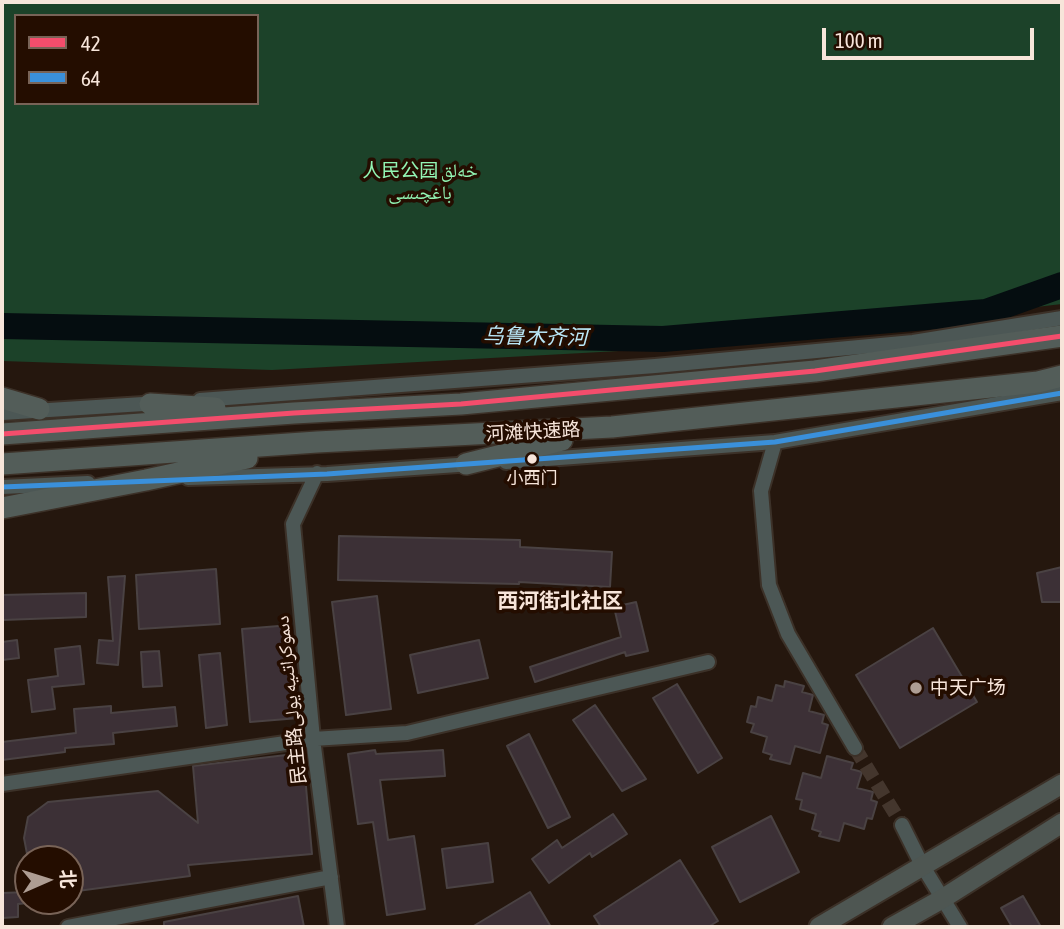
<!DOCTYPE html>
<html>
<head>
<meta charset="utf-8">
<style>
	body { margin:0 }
	#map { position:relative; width:1064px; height:929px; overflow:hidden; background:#25170e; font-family:"Asap Condensed","Noto Sans SC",sans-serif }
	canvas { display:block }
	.frame { position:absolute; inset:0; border:4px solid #f7e5da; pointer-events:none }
	.legend { position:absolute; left:14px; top:14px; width:245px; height:91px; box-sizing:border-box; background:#240d00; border:2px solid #786357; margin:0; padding:9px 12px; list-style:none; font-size:21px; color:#f7e5da }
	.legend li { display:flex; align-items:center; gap:14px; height:35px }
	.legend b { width:35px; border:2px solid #786357 }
	.north { position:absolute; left:14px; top:845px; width:70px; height:70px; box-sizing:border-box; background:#240d00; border:2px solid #786357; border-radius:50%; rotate:87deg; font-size:19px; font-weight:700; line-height:28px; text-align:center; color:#f7e5da }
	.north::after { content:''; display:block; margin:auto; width:24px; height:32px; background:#ae9d93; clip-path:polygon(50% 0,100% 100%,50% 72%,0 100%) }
	.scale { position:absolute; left:822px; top:28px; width:212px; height:32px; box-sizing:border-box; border:4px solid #f7e5da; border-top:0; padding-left:9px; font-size:21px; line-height:24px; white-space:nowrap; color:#f7e5da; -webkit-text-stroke:5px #240d00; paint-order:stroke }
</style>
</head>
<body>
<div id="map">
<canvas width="1064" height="929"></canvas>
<div class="frame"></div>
<ul class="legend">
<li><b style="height:9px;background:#f44d6c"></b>42</li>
<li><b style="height:9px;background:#3a90db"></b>64</li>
</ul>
<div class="north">北</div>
<div class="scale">100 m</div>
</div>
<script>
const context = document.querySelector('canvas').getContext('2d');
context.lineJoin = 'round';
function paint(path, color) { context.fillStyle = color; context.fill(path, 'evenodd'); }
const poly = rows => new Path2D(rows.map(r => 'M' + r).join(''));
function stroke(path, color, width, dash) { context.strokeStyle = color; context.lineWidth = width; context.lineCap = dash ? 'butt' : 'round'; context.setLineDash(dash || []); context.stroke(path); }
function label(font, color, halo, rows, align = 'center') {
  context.font = font + ' "Asap Condensed","Noto Naskh Arabic","Noto Sans SC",sans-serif'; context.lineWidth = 7; context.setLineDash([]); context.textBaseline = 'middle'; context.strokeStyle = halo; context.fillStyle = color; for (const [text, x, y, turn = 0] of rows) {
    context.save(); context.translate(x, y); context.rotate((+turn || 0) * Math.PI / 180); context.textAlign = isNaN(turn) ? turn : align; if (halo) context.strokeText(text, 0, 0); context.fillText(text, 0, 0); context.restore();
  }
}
const green = poly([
	[2,2,1062,2,1062,304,692,347,272,370,2,361],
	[16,16,257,16,257,103,16,103]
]);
const river = poly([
	[2,326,663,339,986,312,1062,285]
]);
const building = poly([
	[339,536,520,540,520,547,612,552,610,587,519,582,519,584,338,580,339,536],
	[1062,567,1062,602,1042,602,1037,573,1062,567],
	[216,569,220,624,139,629,136,575,216,569],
	[125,576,118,665,97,663,99,640,113,641,108,577,125,576],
	[86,593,86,617,2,620,2,595,86,593],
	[377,596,391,709,346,715,332,602,377,596],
	[636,602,648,651,626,656,625,652,535,682,530,667,621,637,614,607,636,602],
	[291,625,299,718,250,722,242,629,291,625],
	[933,628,977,702,900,748,856,675,933,628],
	[17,640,19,658,2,660,2,642,17,640],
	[479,640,488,678,418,693,410,655,479,640],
	[80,646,84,684,52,687,55,709,32,712,28,680,58,676,55,649,80,646],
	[159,651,162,686,143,687,141,652,159,651],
	[220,653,227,725,206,728,199,655,220,653],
	[785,681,804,686,802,692,813,695,809,711,824,715,822,723,828,725,820,753,795,746,790,764,770,759,772,755,763,752,767,737,751,732,754,724,747,722,751,706,756,707,758,697,772,701,776,685,784,687,785,681],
	[677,684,722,758,698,773,653,698,677,684],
	[595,705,646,779,622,791,573,720,595,705],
	[111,706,111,713,175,707,177,726,113,733,114,744,65,748,65,752,2,760,2,742,76,733,74,709,111,706],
	[529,734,570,817,548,828,507,746,529,734],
	[375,750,376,754,443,750,445,776,380,780,388,840,414,836,425,909,387,915,373,822,358,824,348,754,375,750],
	[303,753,312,854,188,865,190,876,70,892,70,859,28,859,24,838,28,817,48,802,158,791,198,823,193,766,303,753],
	[827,756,853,763,851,769,862,772,857,788,873,792,871,800,877,802,872,819,867,818,864,829,844,823,839,841,819,836,821,832,812,829,816,814,800,809,802,800,796,799,803,773,821,778,827,756],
	[613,814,627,834,592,857,590,853,549,883,532,859,557,840,562,848,613,814],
	[771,816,799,872,740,902,712,847,771,816],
	[488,843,493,882,447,888,442,849,488,843],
	[680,860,718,921,708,927,601,927,594,916,680,860],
	[28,892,28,903,18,904,18,917,2,918,2,893,28,892],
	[530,892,551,927,472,927,530,892],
	[298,896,304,927,164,927,164,922,298,896],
	[1023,896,1041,927,1012,927,1001,908,1023,896]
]);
const minorTunnel = poly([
	[855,748,902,825]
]);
const minor = poly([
	[200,400,655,366,913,342,1062,318],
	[2,413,159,403],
	[775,442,761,491,769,585,788,634,855,748],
	[506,462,775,442,1062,393],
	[317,473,293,524,313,739,337,927],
	[188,478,327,474,472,464],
	[2,487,88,483],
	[2,784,313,739,407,733,708,662],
	[902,825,922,865,960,927],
	[68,927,331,877]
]);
const major = poly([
	[819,927,1062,784],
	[892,927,942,899,1062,823]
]);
const highway = poly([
	[2,398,39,409],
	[150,404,215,408],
	[2,434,294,413,461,404,815,371,1062,336],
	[2,464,317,442,612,427,1038,382,1062,376],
	[466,464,562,440],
	[2,508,146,480,247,458]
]);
const bus1 = poly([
	[2,434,294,413,461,404,815,371,1062,336]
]);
const bus2 = poly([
	[2,487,327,474,775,442,1062,393]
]);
const markers = [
	[532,459,6,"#f7e5da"],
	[916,688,7,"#ae9d93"]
];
const busNames = [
	["小西门",532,479]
];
const parkNames = [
	["人民公园 خەلق",420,171],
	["باغچىسى",420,193]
];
const streetNames = [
	["河滩快速路",533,432,-3],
	["民主路دىموكراتىيە يولى",291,700,-96]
];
const poiNames = [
	["中天广场",930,688]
];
const waterNames = [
	["乌鲁木齐河",535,337,1]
];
const neighbourhoodNames = [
	["西河街北社区",560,601]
];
paint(green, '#1c4229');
stroke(river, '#050d10', 26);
paint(building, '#3c3036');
stroke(building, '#4a4243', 2);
stroke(minorTunnel, '#44362d', 14, [14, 7]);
stroke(minor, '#3c3128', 18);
stroke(major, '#3c3128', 23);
stroke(highway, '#3c3128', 24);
stroke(minor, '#4c5755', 14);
stroke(major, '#4e5652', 19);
stroke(highway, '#535d59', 21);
stroke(bus1, '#f44d6c', 5);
stroke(bus2, '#3a90db', 5);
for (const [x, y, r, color] of markers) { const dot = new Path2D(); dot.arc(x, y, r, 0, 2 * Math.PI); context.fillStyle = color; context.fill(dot); stroke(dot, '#240d00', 2.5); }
label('17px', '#f7e5da', '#240d00', busNames);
label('19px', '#92f6b4', '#240d00', parkNames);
label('19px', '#f7e5da', '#240d00', streetNames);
label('19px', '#f7e5da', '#240d00', poiNames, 'left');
label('italic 21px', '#bae8f8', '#240d00', waterNames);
label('bold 21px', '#f7e5da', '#240d00', neighbourhoodNames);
</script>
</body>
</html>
